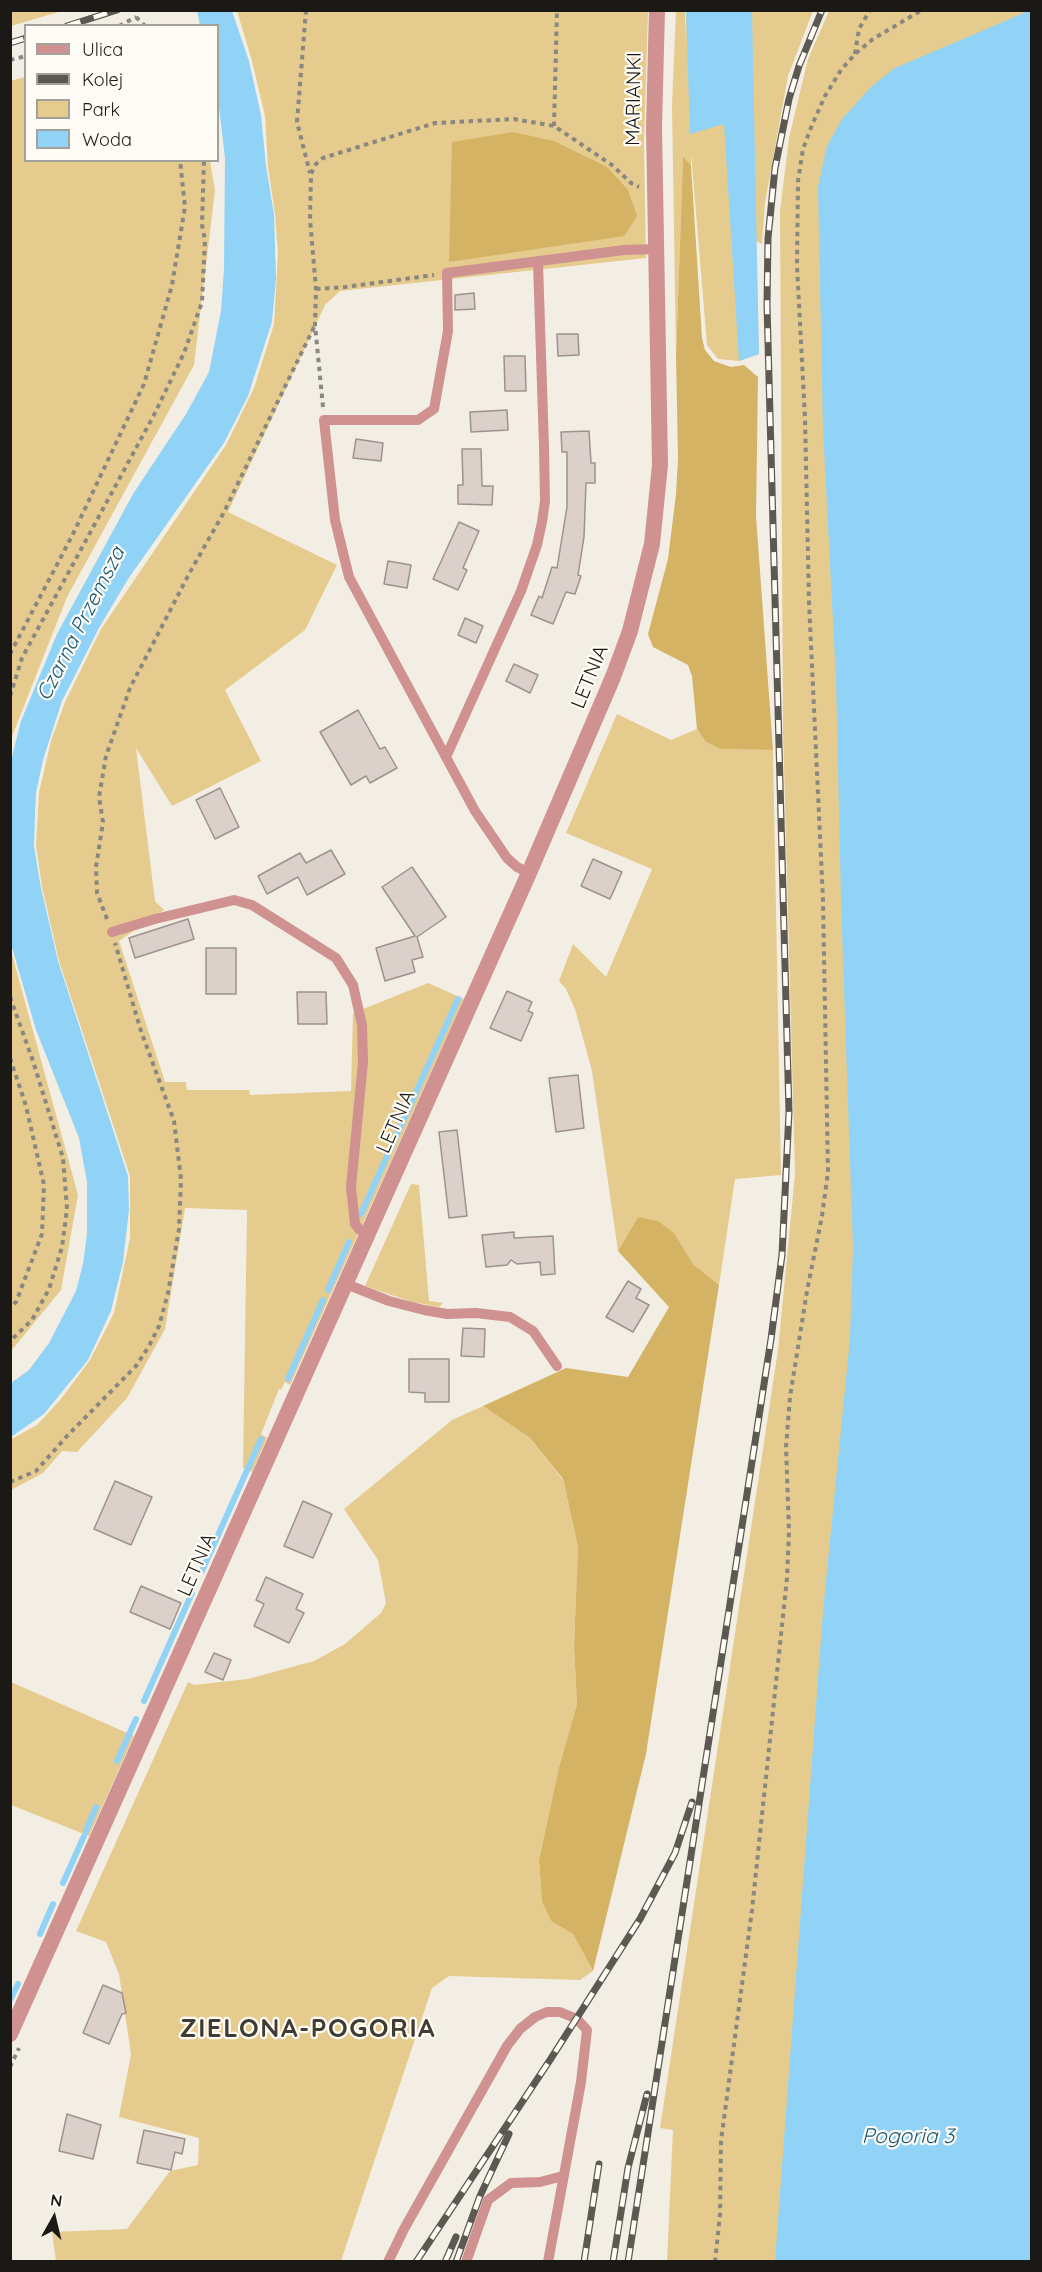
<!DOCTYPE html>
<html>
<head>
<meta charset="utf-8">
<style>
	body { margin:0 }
	#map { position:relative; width:1042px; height:2272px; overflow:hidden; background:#f3eee4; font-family:Quicksand,sans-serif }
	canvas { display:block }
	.frame { position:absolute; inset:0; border:12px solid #1a1915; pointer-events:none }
	.legend { position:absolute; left:24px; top:24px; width:195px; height:138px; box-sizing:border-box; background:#fffcf5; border:2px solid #a3a19b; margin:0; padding:8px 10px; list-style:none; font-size:18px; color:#1a1915 }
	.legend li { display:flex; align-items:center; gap:12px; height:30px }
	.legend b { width:30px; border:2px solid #a3a19b }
	.north { position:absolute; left:24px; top:2188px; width:60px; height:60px; -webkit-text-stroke:4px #fffcf5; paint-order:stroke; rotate:8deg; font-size:16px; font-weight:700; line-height:24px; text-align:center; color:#1a1915 }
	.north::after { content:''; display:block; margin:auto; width:21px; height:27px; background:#1a1915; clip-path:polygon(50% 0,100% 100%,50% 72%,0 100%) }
</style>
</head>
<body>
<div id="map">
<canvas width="1042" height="2272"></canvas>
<div class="frame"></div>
<ul class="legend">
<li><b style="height:8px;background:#cf9291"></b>Ulica</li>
<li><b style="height:8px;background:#5c5953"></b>Kolej</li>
<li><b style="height:16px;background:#e6cb8e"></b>Park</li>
<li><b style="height:16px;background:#91d3f7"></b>Woda</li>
</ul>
<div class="north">N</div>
</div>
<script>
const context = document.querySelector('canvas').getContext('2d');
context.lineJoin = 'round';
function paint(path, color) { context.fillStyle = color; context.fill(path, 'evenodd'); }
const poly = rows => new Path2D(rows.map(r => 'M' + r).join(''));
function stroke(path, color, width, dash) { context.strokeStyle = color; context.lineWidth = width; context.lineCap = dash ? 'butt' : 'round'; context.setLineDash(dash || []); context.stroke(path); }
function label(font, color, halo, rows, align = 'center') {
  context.font = font + ' Quicksand,sans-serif'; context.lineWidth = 4.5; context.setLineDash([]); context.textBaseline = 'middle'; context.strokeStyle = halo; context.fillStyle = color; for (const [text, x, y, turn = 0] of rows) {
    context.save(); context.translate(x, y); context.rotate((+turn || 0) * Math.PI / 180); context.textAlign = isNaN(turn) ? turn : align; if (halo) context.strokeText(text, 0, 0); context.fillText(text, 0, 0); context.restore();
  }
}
const green = poly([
	[11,10,62,10,62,11,11,26],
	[237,11,648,11,644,143,646,258,340,291,325,305,228,512,337,565,305,630,225,690,261,761,172,806,136,748,155,901,164,910,119,941,165,1082,186,1082,187,1090,249,1090,250,1095,351,1091,353,1013,428,983,464,999,290,1385,285,1382,281,1390,279,1389,261,1434,267,1438,252,1472,243,1468,247,1210,185,1208,165,1329,127,1398,77,1452,62,1451,43,1473,11,1490,10,1440,37,1425,61,1399,90,1360,114,1313,130,1238,130,1176,59,961,42,887,36,845,39,792,51,741,65,702,101,629,226,445,254,388,274,324,278,253,275,214,268,167,265,116,252,61],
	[676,11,685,11,686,41,686,11,813,11,788,76,765,203,762,244,756,241,759,354,739,361,718,359,707,345,691,153,691,165,683,158,676,356,672,105],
	[829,11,1031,11,1031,2261,667,2261,673,2130,660,2128,778,1350,795,1174,783,730,780,211,789,138,808,59],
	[25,77,26,160,210,161,215,190,194,365,67,597,11,739,10,81],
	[617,714,671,740,697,729,706,742,720,749,773,750,781,1175,735,1179,719,1285,693,1264,675,1234,638,1217,618,1251,592,1071,575,1009,566,989,559,981,573,944,606,977,652,869,566,833],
	[10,947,78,1195,61,1290,11,1351],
	[411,1184,419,1185,429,1301,443,1303,439,1307,412,1302,365,1286],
	[483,1406,530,1438,563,1480,578,1547,574,1647,577,1704,559,1767,539,1860,542,1902,551,1921,573,1934,593,1971,580,1980,449,1976,432,1988,341,2261,56,2261,52,2232,127,2229,170,2171,198,2165,199,2138,119,2117,131,2054,119,1974,106,1942,76,1931,188,1682,194,1685,248,1679,314,1661,345,1644,381,1613,386,1603,378,1560,344,1509,452,1420],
	[11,1682,134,1736,89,1836,11,1805]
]);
const forest = poly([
	[513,132,554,141,607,167,628,190,637,216,624,236,449,262,452,142],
	[683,157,691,165,702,338,705,350,714,361,731,367,744,365,758,377,756,516,773,750,720,749,706,742,697,729,692,676,688,665,653,647,648,634,668,559,676,494,678,458,676,356],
	[638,1217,658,1221,675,1234,693,1264,719,1285,646,1754,593,1971,573,1934,551,1921,542,1902,539,1860,559,1767,577,1704,574,1647,578,1547,563,1479,530,1438,483,1406,566,1368,628,1377,669,1307,618,1251]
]);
const water = poly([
	[1031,10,1031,2261,775,2261,823,1611,850,1339,853,1248,841,901,836,680,823,429,818,187,827,146,842,119,872,86,895,68],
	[197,11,232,11,249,61,261,115,266,166,274,214,276,278,272,322,248,396,224,443,128,579,99,628,62,701,43,760,36,793,35,816,34,846,41,888,58,961,128,1176,129,1210,123,1262,111,1311,88,1360,44,1414,11,1437,11,1383,29,1370,49,1343,76,1291,83,1264,87,1234,87,1182,79,1138,36,1030,11,944,11,761,21,721,57,634,133,494,186,414,209,372,221,311,224,268,225,158,218,99,218,26,200,25],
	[686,11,752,11,759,354,739,361,724,124,690,134]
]);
const stream = poly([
	[361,1214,458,999],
	[328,1290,349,1242],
	[288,1379,323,1300],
	[202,1571,261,1439],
	[144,1701,192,1593],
	[117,1761,136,1719],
	[86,1831,96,1807],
	[63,1883,84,1836],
	[40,1934,53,1904],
	[10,2000,18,1984]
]);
const building = poly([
	[474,293,475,309,455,310,455,295,474,293],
	[557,334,578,334,579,355,558,356,557,334],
	[504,356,525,356,526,391,505,391,504,356],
	[507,410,508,430,471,432,470,412,507,410],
	[589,431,591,463,595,463,595,483,586,483,584,537,578,575,581,576,575,594,566,592,553,624,531,615,539,596,542,598,552,567,557,568,567,507,567,452,562,452,561,432,589,431],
	[356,439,383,443,381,461,353,458,356,439],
	[462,449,481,449,482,486,493,486,492,505,458,504,458,485,463,485,462,449],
	[459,522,479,531,463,568,467,570,458,590,433,579,459,522],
	[388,561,411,565,407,588,384,584,388,561],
	[465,618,483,626,476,643,458,635,465,618],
	[514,664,538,675,530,693,506,681,514,664],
	[358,710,380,749,385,747,397,768,370,783,366,776,351,785,320,732,358,710],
	[220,788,239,827,215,839,196,800,220,788],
	[331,850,345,874,307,895,298,877,267,894,258,876,300,853,306,863,331,850],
	[593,859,622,872,610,899,581,886,593,859],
	[412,867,446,917,417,937,423,957,412,960,415,972,385,981,376,948,415,936,382,887,412,867],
	[188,919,194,939,135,958,129,938,188,919],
	[206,948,236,948,236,994,206,994,206,948],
	[507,991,532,1002,528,1011,533,1013,521,1041,490,1028,507,991],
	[297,992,326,992,327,1024,298,1024,297,992],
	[578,1075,584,1128,556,1132,549,1078,578,1075],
	[457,1130,467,1216,449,1218,439,1132,457,1130],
	[514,1232,514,1238,553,1236,555,1274,541,1275,540,1262,517,1264,511,1260,507,1265,486,1267,482,1235,514,1232],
	[628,1281,641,1289,636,1298,649,1305,633,1332,606,1317,628,1281],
	[463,1328,485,1329,484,1357,461,1356,463,1328],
	[409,1359,449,1359,449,1402,425,1402,425,1393,409,1392,409,1359],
	[115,1481,152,1497,131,1545,94,1529,115,1481],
	[303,1501,332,1514,313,1558,284,1546,303,1501],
	[266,1577,303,1594,296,1609,304,1613,289,1643,254,1626,264,1604,256,1600,266,1577],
	[141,1586,181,1603,170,1629,130,1612,141,1586],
	[214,1653,231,1660,223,1680,205,1672,214,1653],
	[103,1985,122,1993,126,2013,122,2014,109,2044,83,2033,103,1985],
	[67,2114,101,2125,93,2159,59,2151,67,2114],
	[144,2130,185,2139,182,2154,175,2152,171,2170,137,2163,144,2130]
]);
const path = poly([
	[306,10,297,122,310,173],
	[136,17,145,26],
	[119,26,136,17],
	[855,54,859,29,870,10],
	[10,60,26,56],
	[554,126,557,10],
	[316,289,345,287,434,275],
	[323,407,315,325,316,289,310,219,311,174,316,164,323,158,435,123,514,119,554,126,612,165,631,183,639,187],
	[10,654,73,534,144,384,172,285,185,207,180,160],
	[10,696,22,658,154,415,184,353,202,302,205,240,202,225,204,160],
	[107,919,97,893,96,867,103,822,99,797,106,756,130,688,190,572,223,514,315,325],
	[10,997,33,1061,63,1158,67,1209,62,1247,49,1289,32,1320,10,1341],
	[10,1058,26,1106,44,1185,42,1234,16,1302,10,1308],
	[10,1482,36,1471,67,1436,136,1366,149,1346,159,1326,168,1293,179,1229,181,1179,174,1121,141,1031,115,943],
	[10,2067,19,2048],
	[715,2262,720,2214,721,2141,752,1910,787,1578,789,1532,786,1447,790,1397,807,1291,822,1216,828,1172,823,900,809,602,805,418,797,266,798,181,803,149,812,125,825,96,841,70,855,54,873,39,922,10]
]);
const service = poly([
	[446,757,521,591,537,545,542,522,545,501,544,447,538,263],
	[529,873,517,867,507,858,475,811,349,577,335,520,324,420,418,420,434,409,448,331,447,273,624,250,656,249],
	[112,932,155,919,234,900,252,905,336,958,353,985,362,1025,363,1062,351,1187,355,1224,360,1230,369,1234],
	[346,1284,389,1301,424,1310,447,1314,476,1313,510,1317,533,1331,557,1366],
	[388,2262,404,2229,507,2046,520,2029,535,2017,547,2012,560,2012,577,2019,587,2030,581,2082,548,2262],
	[466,2262,488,2200,511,2183,540,2182,563,2176]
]);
const minor = poly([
	[10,2034,529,873,613,677,630,631,652,544,660,465,654,127,657,10]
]);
const rail = poly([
	[67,26,117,10],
	[10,43,26,38],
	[416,2262,550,2060,640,1919,675,1853,692,1802],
	[445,2262,456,2237],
	[456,2262,480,2196,509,2134],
	[584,2262,599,2164],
	[613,2262,628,2168,647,2094],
	[628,2262,771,1339,782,1255,789,1112,767,305,768,238,775,168,789,99,799,66,822,10]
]);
const streetNames = [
	["MARIANKI",634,99,-89],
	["LETNIA",590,677,-68],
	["LETNIA",396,1122,-66],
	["LETNIA",197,1565,-66]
];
const waterNames = [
	["Czarna Przemsza",81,624,-63],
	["Pogoria 3",908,2137]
];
const districtNames = [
	["ZIELONA-POGORIA",308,2029]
];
paint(green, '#e6cb8e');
paint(forest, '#d5b365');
paint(water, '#91d3f7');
stroke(stream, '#91d3f7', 6);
paint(building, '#dbd0ca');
stroke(building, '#9d928d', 1.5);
stroke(path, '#8a8780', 4, [4.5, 4.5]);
stroke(service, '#cf9291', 10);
stroke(minor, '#cf9291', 16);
stroke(rail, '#5c5953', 7);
stroke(rail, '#fffcf5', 4.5, [14]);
label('20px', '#1a1915', '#fffcf5', streetNames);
label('italic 21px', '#165977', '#fffcf5', waterNames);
context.letterSpacing = '1.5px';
label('bold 26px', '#403c34', '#fffcf5', districtNames);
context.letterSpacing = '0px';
</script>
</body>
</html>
